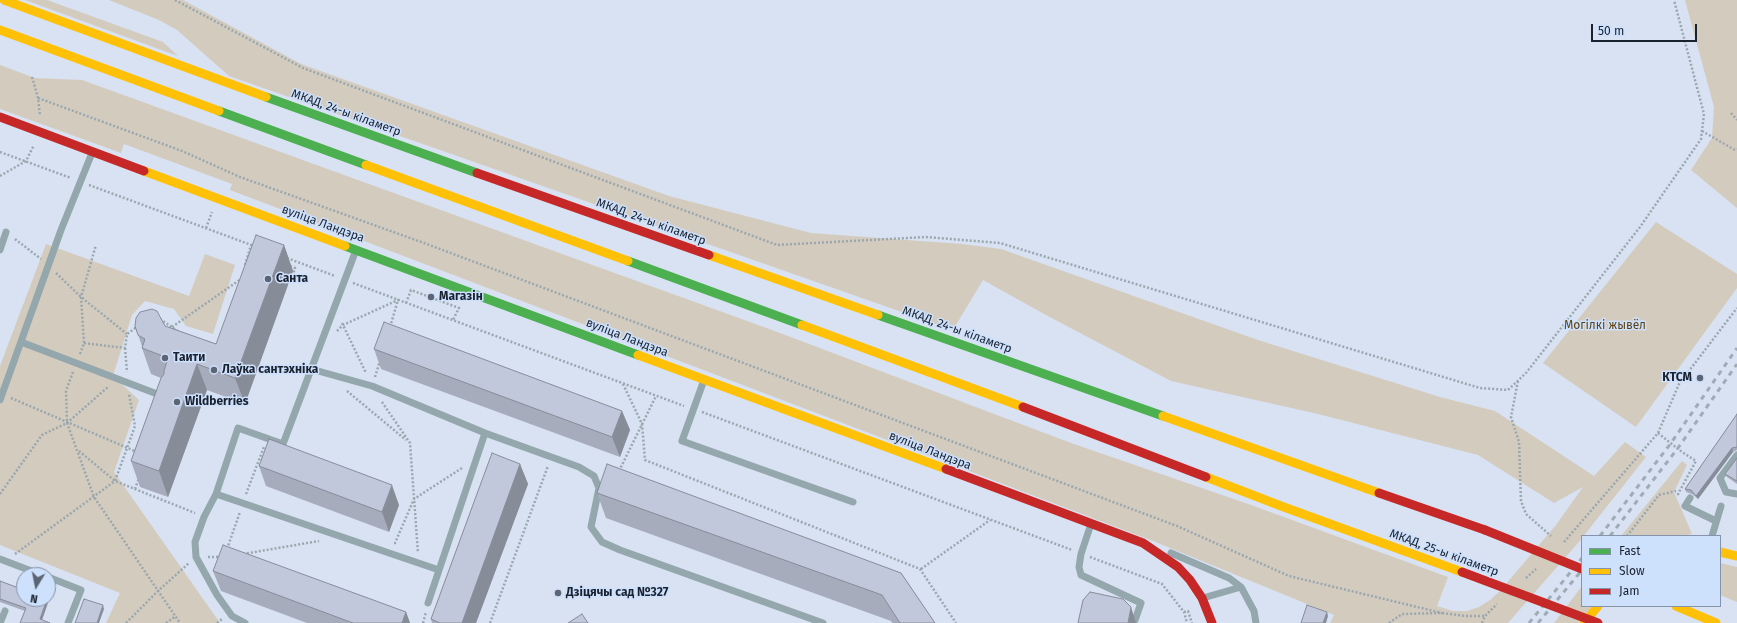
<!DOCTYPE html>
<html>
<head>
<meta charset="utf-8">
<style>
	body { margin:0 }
	#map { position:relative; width:1737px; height:623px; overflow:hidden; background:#d8e2f2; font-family:"Fira Sans",sans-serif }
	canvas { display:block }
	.legend { position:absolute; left:1581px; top:535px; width:140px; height:72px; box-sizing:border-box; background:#cde0fc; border:1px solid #8594aa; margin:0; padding:5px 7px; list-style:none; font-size:12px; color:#1a222f }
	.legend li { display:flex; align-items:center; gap:8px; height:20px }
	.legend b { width:20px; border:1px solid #8594aa }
	.north { position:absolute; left:16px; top:567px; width:40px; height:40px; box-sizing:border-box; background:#cde0fc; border:1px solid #8594aa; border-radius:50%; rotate:190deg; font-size:11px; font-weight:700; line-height:16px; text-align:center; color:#1a222f }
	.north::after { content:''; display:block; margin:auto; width:14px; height:18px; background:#5c6573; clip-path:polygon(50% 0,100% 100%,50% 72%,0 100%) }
	.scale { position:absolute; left:1591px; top:24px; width:106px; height:18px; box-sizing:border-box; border:2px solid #1a222f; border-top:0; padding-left:5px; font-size:12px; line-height:14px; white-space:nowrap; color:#1a222f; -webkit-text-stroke:3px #cde0fc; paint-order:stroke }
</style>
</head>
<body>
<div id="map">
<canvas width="1737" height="623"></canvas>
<ul class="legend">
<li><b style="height:5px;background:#4caf50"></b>Fast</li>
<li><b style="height:5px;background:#ffc107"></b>Slow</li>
<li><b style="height:5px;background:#c62828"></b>Jam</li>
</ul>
<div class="north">N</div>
<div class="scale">50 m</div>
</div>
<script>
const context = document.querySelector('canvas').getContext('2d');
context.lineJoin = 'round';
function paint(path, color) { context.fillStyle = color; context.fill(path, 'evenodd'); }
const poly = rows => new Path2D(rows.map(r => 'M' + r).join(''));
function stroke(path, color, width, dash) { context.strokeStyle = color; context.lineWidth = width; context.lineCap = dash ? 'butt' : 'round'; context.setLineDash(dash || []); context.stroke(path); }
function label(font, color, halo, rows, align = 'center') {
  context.font = font + ' "Fira Sans",sans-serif'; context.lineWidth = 3; context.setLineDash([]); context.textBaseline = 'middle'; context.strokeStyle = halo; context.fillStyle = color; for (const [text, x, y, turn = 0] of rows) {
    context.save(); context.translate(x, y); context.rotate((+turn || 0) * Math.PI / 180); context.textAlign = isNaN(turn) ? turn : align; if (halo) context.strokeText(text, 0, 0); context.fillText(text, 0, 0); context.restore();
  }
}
const green = poly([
	[25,0,47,0,163,42,178,56],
	[109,0,183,0,301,64,669,196,811,233,962,244,1001,249,1258,340,1440,397,1495,411,1594,476,1625,442,1646,457,1578,543,1508,623,1330,623,1334,615,1153,541,230,190,232,184,124,144,121,153,0,109,0,65,35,78,82,80,772,330,1071,443,1251,505,1448,577,1437,606,1453,611,1467,611,1479,607,1490,600,1500,591,1556,525,1583,487,1554,503,1478,455,1318,414,1171,381,1046,315,983,280,953,330,229,76,177,30,159,20],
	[1685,0,1737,0,1737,208,1691,170,1712,138,1714,107],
	[1656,222,1737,274,1737,288,1636,427,1543,363],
	[46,244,189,296,205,254,235,265,213,334,186,326,174,309,145,301,132,315,113,376,139,400,114,472,220,623,106,623,120,593,0,545,0,366],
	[1682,461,1687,465,1674,492,1692,534,1682,536,1621,536],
	[1720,563,1737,567,1737,602,1720,595],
	[1582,586,1582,606,1593,606,1578,623,1554,623]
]);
const path = poly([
	[175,0,303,68,777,245,926,237,1000,243,1480,388,1508,390,1526,373,1640,227,1701,139,1704,114,1674,0],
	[32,77,38,98,40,116],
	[38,98,182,151,240,177,424,243,1177,526,1289,576,1442,613],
	[1731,113,1737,120],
	[1702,131,1735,150,1737,149],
	[0,152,71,178],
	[0,176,26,161,34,145],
	[89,185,254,246],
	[206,228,212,212],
	[15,239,41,259],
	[287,258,335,276],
	[245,265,251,245],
	[290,266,295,268,293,275],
	[56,273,81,297,127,334],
	[353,283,684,406],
	[406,303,411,290,459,308,453,320],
	[160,319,179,332],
	[342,323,366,373],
	[172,327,241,279],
	[390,327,398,300],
	[337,331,343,325,398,300],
	[84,343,125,348,127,334,138,326],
	[125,348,127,372],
	[80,354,84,343,81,297,96,245],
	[73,372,66,391,67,423,94,497,180,623],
	[375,377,380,361],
	[1518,381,1511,417,1519,442,1521,501,1526,514,1551,536],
	[623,384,642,424,645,460,920,569,956,623],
	[347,391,406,440],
	[11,398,137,452],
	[382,402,410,443,418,553],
	[702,412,1072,550],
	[1658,433,1682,452,1696,461,1678,494,1680,495],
	[79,451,115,481,195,513],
	[619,471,656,396],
	[135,489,139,478],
	[0,494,42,435,67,423,109,386],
	[246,494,264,447],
	[1627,536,1659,495,1676,491],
	[1564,542,1658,433,1679,384,1737,308],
	[394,543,395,543,414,499,462,468],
	[227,549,240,512],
	[15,554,115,481,135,426,129,394],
	[243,554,319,541],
	[208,557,221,557],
	[1090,557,1162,584,1184,612,1187,623],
	[921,569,990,520],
	[1526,578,1536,569],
	[1184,612,1188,611,1192,623],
	[126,623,159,590,189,563],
	[166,623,176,616],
	[217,623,222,619],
	[423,623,426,612],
	[490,623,548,466],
	[1389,623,1402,614,1442,613,1465,616,1485,616],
	[1482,623,1485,616,1497,604]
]);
const lane = poly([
	[0,250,6,232],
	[21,342,165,397],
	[311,369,372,386,485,433,579,467,594,476,599,488,591,527,602,542,620,550,823,623],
	[704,380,682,441,853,502],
	[0,400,61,230,92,153],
	[1737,455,1720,478,1726,492,1737,494],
	[216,494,439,570],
	[1690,498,1685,506,1716,521],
	[1091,524,1081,554,1079,567,1081,575,1141,603,1135,620],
	[1712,536,1721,506],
	[1171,553,1229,578,1241,587,1254,611,1256,623],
	[0,559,42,575],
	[48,577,81,590,68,623],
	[1203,598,1241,587],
	[428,603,485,433],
	[0,623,5,611],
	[245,623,232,616,217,595,196,557,195,542,204,517,216,494,238,428,283,444,356,250]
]);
const fast = poly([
	[266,97,477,173],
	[219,111,366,165],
	[345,246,638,355],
	[628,261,802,325],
	[878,315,1163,416]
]);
const slow = poly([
	[4,0,266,97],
	[0,30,219,111],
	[366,165,628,261],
	[144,171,345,246],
	[709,255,878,315],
	[802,325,1023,407],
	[638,355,946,469],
	[1163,416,1379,493],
	[1206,477,1281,506,1462,572],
	[1720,552,1737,556],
	[1676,606,1716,623],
	[1584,623,1598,606]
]);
const jam = poly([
	[0,117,144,171],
	[477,173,709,255],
	[1023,407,1206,477],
	[946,469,1143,543,1178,567,1190,580,1202,598,1212,623],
	[1379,493,1485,530]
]);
const rail = poly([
	[1600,536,1671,443,1737,348],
	[1610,536,1678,448,1737,364],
	[1529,623,1582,558],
	[1538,623,1582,570]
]);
const jamBridge = poly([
	[1485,530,1582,569],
	[1462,572,1598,623]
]);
const wall = poly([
	[284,245,293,271,245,404,207,390,168,497,140,487,131,461,161,378,151,374,142,348,142,346,135,326,165,326,216,344],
	[374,349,622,411,630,430,620,457,381,369],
	[1737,414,1737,450,1733,452,1698,499,1692,494,1686,492,1685,489],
	[1737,458,1737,484,1727,477,1725,474],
	[520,464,528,484,476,623,432,623,431,619],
	[259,466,399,505,389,532,266,486],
	[597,493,901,573,935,623,892,623,891,621,606,518],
	[213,571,406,612,410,623,307,623,221,591],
	[0,581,49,600,20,623,25,611,0,602]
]);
const shadedWall = poly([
	[284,245,293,271,245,404,235,378],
	[197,364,207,390,168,497,159,471],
	[622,411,630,430,620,457,612,437],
	[1732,448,1733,452,1698,499,1696,496],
	[520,464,528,484,476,623,462,623],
	[392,485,399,505,389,532,382,512],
	[48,596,49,600,41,623,40,619,47,599,48,599],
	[103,605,104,609,99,623,97,623],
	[1131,607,1136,623,1128,623],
	[406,612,410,623,402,623],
	[1327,612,1328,616,1326,623,1323,623]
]);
const building = poly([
	[256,235,284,245,235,378,197,364,159,471,131,461,161,378,164,374,164,371,168,358,142,348,145,339,138,335,135,326,136,318,140,312,152,309,157,311,165,326,216,344,256,235],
	[384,322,622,411,612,437,374,349,384,322],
	[1737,414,1737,447,1732,448,1696,496,1691,490,1685,489,1737,414],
	[269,439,392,485,382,512,259,466,269,439],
	[492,453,520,464,462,623,440,623,431,619,492,453],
	[1737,458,1737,481,1725,474,1737,458],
	[607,464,901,573,935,623,900,623,882,595,597,493,607,464],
	[223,545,406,612,402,623,353,623,213,571,223,545],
	[0,581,24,590,24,599,47,599,40,619,50,623,20,623,26,608,0,599,0,581],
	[1090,592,1123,599,1131,607,1128,623,1078,623,1083,600,1090,592],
	[84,599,103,605,97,623,75,623,84,599],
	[1307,605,1327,612,1323,623,1301,623,1307,605],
	[582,614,588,623,568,623,582,614]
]);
const markers = [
	[268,279,4,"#5c6573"],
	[431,297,4,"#5c6573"],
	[165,358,4,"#5c6573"],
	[214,370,4,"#5c6573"],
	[1700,378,4,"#5c6573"],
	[177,402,4,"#5c6573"],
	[558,593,4,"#5c6573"]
];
const streetNames = [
	["МКАД, 24-ы кіламетр",346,113,20],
	["МКАД, 24-ы кіламетр",651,222,20],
	["вуліца Ландэра",323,224,20],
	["МКАД, 24-ы кіламетр",957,330,20],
	["вуліца Ландэра",627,338,21],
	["вуліца Ландэра",930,451,21],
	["МКАД, 25-ы кіламетр",1444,553,20]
];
const poiNames = [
	["Санта",276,279],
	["Магазін",439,297],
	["Таити",173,358],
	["Лаўка сантэхніка",222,370],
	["КТСМ",1692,378,"right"],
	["Wildberries",185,402],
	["Дзіцячы сад №327",566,593]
];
const parkNames = [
	["Могілкі жывёл",1605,326]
];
paint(green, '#d4cbbf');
stroke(path, '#99a7ae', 2.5, [2, 2]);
stroke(lane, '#93a7ac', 7);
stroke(fast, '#4caf50', 9);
stroke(slow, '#ffc107', 9);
stroke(jam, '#c62828', 9);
stroke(rail, '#9eacb6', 3, [5, 5]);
stroke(jamBridge, '#c62828', 9);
paint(wall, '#a6acbc');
paint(shadedWall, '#878c99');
paint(building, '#c1c8db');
stroke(building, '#878c99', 1);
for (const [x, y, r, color] of markers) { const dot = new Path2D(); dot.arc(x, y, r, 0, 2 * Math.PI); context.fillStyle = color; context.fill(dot); stroke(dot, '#cde0fc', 1.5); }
label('12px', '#1a222f', '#cde0fc', streetNames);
label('bold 12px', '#1a222f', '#cde0fc', poiNames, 'left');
label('12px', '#5e4312', '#cde0fc', parkNames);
</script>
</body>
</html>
